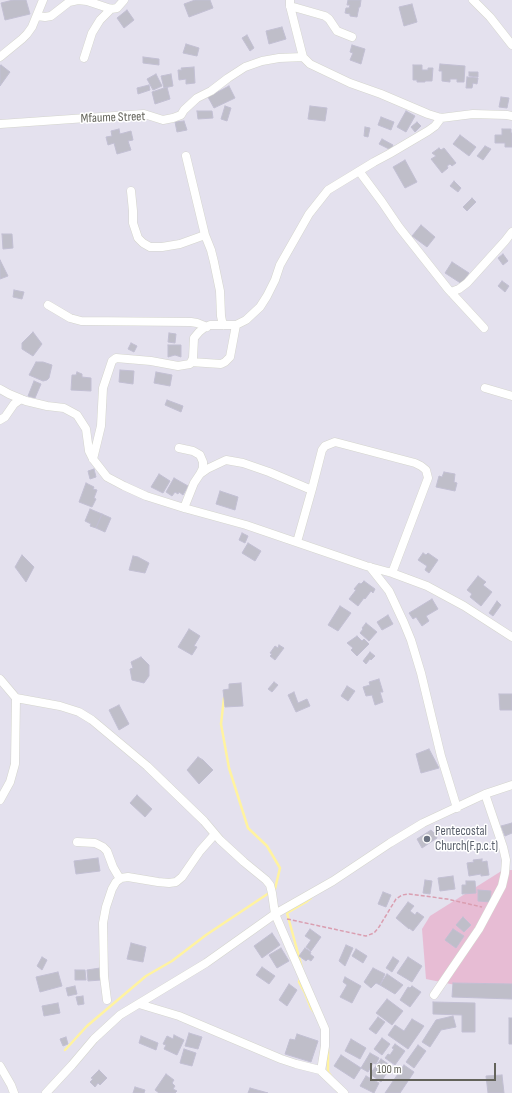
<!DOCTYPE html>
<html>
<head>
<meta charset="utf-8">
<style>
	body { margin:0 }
	#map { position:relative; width:512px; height:1093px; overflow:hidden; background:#e4e1ee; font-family:"Sofia Sans Condensed",sans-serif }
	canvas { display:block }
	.scale { position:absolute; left:370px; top:1063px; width:126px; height:18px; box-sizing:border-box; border:2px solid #63635a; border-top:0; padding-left:5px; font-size:12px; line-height:14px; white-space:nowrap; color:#63635a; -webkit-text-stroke:3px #fff; paint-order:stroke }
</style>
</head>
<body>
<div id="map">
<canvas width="512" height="1093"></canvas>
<div class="scale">100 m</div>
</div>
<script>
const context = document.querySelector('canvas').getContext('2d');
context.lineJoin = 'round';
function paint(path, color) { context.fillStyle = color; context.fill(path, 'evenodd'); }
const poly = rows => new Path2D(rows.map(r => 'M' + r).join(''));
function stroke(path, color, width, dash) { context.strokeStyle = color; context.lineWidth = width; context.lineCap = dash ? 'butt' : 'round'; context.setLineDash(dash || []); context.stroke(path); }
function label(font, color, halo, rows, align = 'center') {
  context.font = font + ' "Sofia Sans Condensed",sans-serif'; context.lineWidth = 3; context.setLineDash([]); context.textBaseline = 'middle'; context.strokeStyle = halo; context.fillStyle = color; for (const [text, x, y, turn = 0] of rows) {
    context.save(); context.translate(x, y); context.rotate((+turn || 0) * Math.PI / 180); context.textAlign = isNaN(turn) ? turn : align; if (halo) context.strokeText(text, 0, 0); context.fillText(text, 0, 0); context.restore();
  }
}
const green = poly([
	[503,870,512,870,512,990,480,990,426,979,422,929,430,916]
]);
const stream = poly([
	[302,968,287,913,306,902,311,898],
	[300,979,299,982,305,993,311,1008,314,1012],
	[328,1049,328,1072,331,1076],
	[65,1050,87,1026,146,976,172,961,206,935,275,889,280,868,267,846,248,828,229,768,221,724,224,698]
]);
const building = poly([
	[13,0,26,0,30,14,5,20,1,3,13,0],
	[195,0,210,0,213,8,189,17,184,4,195,0],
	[348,0,361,0,360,7,359,7,357,17,350,16,350,14,345,13,346,8,349,8,350,5,347,5,348,0],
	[412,4,417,22,404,26,399,7,412,4],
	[127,10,134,20,124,28,117,18,127,10],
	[282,27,286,39,269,44,266,31,282,27],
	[247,35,254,48,250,51,242,38,247,35],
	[186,44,199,48,197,56,183,53,186,44],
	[352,45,365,49,361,64,350,60,353,53,350,52,352,45],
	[143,57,159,59,159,65,143,63,143,57],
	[440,64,465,66,464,82,457,82,457,79,450,79,450,82,442,81,442,71,439,71,440,64],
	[1,65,10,72,0,86,0,66,1,65],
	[413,65,422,65,422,70,428,70,428,68,433,68,432,81,425,81,425,82,417,82,417,80,413,80,413,65],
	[194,67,195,83,186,84,186,79,179,80,178,70,182,70,181,68,194,67],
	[469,72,478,72,478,77,469,76,469,72],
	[156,74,162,86,153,90,147,79,156,74],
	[171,74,173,86,164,88,161,76,171,74],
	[467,77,478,78,477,84,473,83,472,88,466,88,467,77],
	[149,85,150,90,138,94,137,88,149,85],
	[229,86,235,98,214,108,208,97,229,86],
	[167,87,170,99,155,104,152,92,167,87],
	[501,97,509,98,507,108,499,107,501,97],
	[225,106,231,108,227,121,221,119,225,106],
	[310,106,327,108,325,121,308,119,310,106],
	[197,111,212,111,213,118,198,119,197,111],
	[406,111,415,116,406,132,397,127,406,111],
	[381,117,394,122,391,130,378,125,381,117],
	[184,121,187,130,177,132,175,122,184,121],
	[417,122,421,126,415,132,411,127,417,122],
	[365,127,370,128,368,137,364,136,365,127],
	[119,129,120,134,131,131,133,140,128,141,131,150,117,154,114,143,108,145,106,137,112,136,111,131,119,129],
	[502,129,511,129,511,133,512,133,512,147,505,147,505,143,495,143,495,135,502,135,502,129],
	[460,135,476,147,469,156,453,144,460,135],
	[382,139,393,145,391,150,379,144,382,139],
	[485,146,491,149,483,160,477,156,485,146],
	[439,148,441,150,444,148,456,163,452,166,450,164,447,166,448,168,442,173,431,159,436,156,432,153,439,148],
	[405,160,417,182,405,188,393,167,405,160],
	[454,181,461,188,458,192,450,186,454,181],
	[472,198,476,202,467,211,463,207,472,198],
	[421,225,435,237,427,247,412,236,421,225],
	[2,234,12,234,13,248,3,249,2,234],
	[503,254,508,261,503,265,498,258,503,254],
	[0,260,8,276,0,279,0,260],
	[452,262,469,273,462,284,445,273,452,262],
	[502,281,509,286,505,292,498,286,502,281],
	[14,290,24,292,22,299,13,297,14,290],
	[33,332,42,344,33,356,22,349,22,343,33,332],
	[169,333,176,334,175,343,168,342,169,333],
	[131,343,137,346,134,352,128,349,131,343],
	[168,345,181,345,181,357,175,355,168,357,168,345],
	[36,362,43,362,52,365,49,378,47,380,43,381,29,375,36,362],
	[120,370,134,371,133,384,119,382,120,370],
	[77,372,82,374,82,377,91,378,91,391,71,390,72,375,76,375,77,372],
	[156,372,172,375,170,386,154,383,156,372],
	[34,381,41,384,35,398,28,396,34,381],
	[167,400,183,406,181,412,165,405,167,400],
	[94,469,96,477,90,479,88,471,94,469],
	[444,472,455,474,454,482,457,483,455,491,436,487,439,476,442,477,444,472],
	[159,474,170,481,163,493,151,487,159,474],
	[174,478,188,486,183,495,179,492,178,494,175,492,172,496,166,492,174,478],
	[86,483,94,487,93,489,97,490,94,498,96,499,92,507,79,502,86,483],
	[220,491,238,497,235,510,216,504,220,491],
	[90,509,102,514,96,528,90,526,91,524,85,521,90,509],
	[102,514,111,518,105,532,96,528,102,514],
	[242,533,248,536,245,543,239,540,242,533],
	[248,543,261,551,255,561,242,553,248,543],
	[423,553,426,555,428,553,438,560,429,573,425,570,427,566,418,560,423,553],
	[22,555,34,567,26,582,15,567,22,555],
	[133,556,138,557,149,563,145,573,129,570,133,556],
	[478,576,486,582,483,585,492,592,481,606,470,597,472,594,467,590,478,576],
	[364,581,375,589,373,593,371,591,365,599,364,598,358,606,349,599,356,590,354,589,359,583,361,584,364,581],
	[432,599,438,609,426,616,429,621,422,626,416,617,413,619,409,613,432,599],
	[497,601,501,605,493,616,489,613,497,601],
	[340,606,351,613,338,631,328,625,340,606],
	[388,615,393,624,382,630,377,622,388,615],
	[366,623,377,632,369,641,360,633,363,629,362,628,366,623],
	[189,629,200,636,194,646,197,647,192,655,178,647,189,629],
	[357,636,362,641,364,639,369,644,357,656,351,650,353,648,347,643,357,636],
	[279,645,284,648,275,660,270,656,272,654,270,653,275,646,278,648,279,645],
	[370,652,375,656,371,660,370,659,366,664,363,661,370,652],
	[141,657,149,665,149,676,144,683,132,680,130,669,133,668,131,662,141,657],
	[379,679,383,692,380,692,383,702,375,705,372,695,366,696,363,687,370,685,369,682,379,679],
	[274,682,278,685,272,692,268,689,274,682],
	[241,683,243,706,225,707,223,690,229,689,229,684,241,683],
	[347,686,355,691,348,701,341,696,347,686],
	[294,692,298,703,307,699,310,706,296,712,288,695,294,692],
	[499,694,512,694,512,710,500,710,499,694],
	[119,705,129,724,119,730,109,710,119,705],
	[429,749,439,768,421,773,416,754,429,749],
	[198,757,203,760,213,770,199,784,187,770,198,757],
	[137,795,152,809,145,817,130,803,137,795],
	[512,823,512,833,505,836,501,826,512,823],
	[439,827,442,831,436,836,437,838,422,848,417,839,431,830,434,833,437,831,436,829,439,827],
	[98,858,100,871,76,874,74,861,98,858],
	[482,859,482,862,487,861,489,875,481,876,481,874,469,876,467,863,474,862,473,860,482,859],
	[453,876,455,889,440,891,438,878,453,876],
	[425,880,432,881,430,894,423,893,425,880],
	[466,881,475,881,476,893,462,894,462,885,466,885,466,881],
	[478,890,491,891,490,902,478,901,478,890],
	[383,892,391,895,386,907,378,904,383,892],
	[408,902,414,906,410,911,415,915,417,912,424,917,413,931,409,928,409,929,396,918,408,902],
	[463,917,471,925,464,932,456,925,463,917],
	[310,929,321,937,311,951,306,947,311,940,305,936,310,929],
	[453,929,464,936,456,948,445,940,453,929],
	[272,933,280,945,262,958,254,946,272,933],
	[131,943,146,947,143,962,127,959,131,943],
	[346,945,353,948,345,966,339,961,346,945],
	[281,948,289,961,277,968,269,955,281,948],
	[305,948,311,952,310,954,314,957,311,961,308,959,306,961,299,956,305,948],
	[356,949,367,956,363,963,352,956,356,949],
	[42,957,47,960,42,970,37,966,42,957],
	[393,957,399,961,392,972,386,968,393,957],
	[408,957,422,966,412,982,397,973,408,957],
	[262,967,275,976,269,984,256,975,262,967],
	[100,968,101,980,88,981,87,970,100,968],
	[373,968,385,974,380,985,376,983,371,988,364,982,373,968],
	[75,970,85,970,86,980,75,980,75,970],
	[58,972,62,986,40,992,36,977,58,972],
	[387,974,403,985,395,994,380,985,387,974],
	[345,977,361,986,352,1003,340,997,347,985,343,982,345,977],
	[453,983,512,984,512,999,452,997,453,983],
	[289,984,297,990,287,1006,279,1000,289,984],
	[75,986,77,994,68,996,66,988,75,986],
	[412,986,421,992,410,1007,400,1000,408,987,410,988,412,986],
	[83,996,84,1004,78,1005,76,997,83,996],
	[387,999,403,1011,392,1025,376,1013,387,999],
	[433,1002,475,1003,475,1032,462,1032,462,1015,433,1014,433,1002],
	[58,1003,60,1013,44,1016,42,1006,58,1003],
	[453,1016,456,1027,441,1030,430,1047,422,1042,436,1020,453,1016],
	[378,1017,385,1022,376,1034,369,1029,378,1017],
	[509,1018,512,1018,512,1044,509,1044,509,1018],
	[412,1019,424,1026,408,1049,388,1035,395,1025,404,1031,412,1019],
	[189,1033,202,1037,198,1049,185,1046,189,1033],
	[297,1034,318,1041,311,1062,285,1054,290,1039,295,1040,297,1034],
	[174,1035,184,1040,177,1055,164,1049,166,1045,163,1044,167,1036,173,1039,174,1035],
	[141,1036,158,1043,156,1050,139,1043,141,1036],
	[66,1037,68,1044,63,1046,60,1039,66,1037],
	[382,1038,390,1044,382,1055,374,1049,382,1038],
	[351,1039,366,1048,360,1059,345,1051,351,1039],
	[395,1044,405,1051,395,1065,385,1058,388,1054,390,1055,394,1049,392,1048,395,1044],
	[418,1045,426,1051,414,1068,406,1062,418,1045],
	[184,1049,196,1053,192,1066,180,1063,184,1049],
	[370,1053,379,1058,376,1064,373,1063,368,1072,361,1068,370,1053],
	[341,1055,361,1068,354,1079,334,1066,341,1055],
	[381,1059,391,1066,381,1082,370,1074,381,1059],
	[404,1065,414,1072,400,1093,385,1093,404,1065],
	[99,1070,107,1078,100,1085,98,1083,95,1087,90,1082,93,1079,91,1078,99,1070],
	[166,1074,174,1080,172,1083,175,1086,173,1089,177,1091,175,1093,159,1093,155,1090,166,1074],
	[502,1075,504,1093,488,1093,486,1076,502,1075],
	[366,1076,379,1083,374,1093,360,1086,366,1076],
	[135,1087,145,1090,144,1093,133,1093,135,1087],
	[250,1088,268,1093,248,1093,250,1088]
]);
const path = poly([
	[287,919,366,936,374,933,379,927,396,899,402,895,409,894,447,899,482,907]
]);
const minor = poly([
	[290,0,290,6,303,57,310,64,350,83,381,94,428,114,441,118,473,114,507,115,512,116],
	[473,0,490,17,512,45],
	[290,6,325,16,329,19,337,31,352,37],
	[37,16,45,17,51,16,69,2,78,0,87,1,111,9,117,8,124,0],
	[0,57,22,39,27,34,32,27,43,0],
	[84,58,92,33,100,20,111,9],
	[0,124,144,114,163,120,173,118,181,115,184,110,197,98,211,91,228,78,245,67,262,61,279,58,303,57],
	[186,156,205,235,211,250,214,262,220,291,221,316,222,321,224,325],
	[359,171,382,202,399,227,448,289,484,328],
	[131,191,133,211,133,223,138,238,143,243,150,247,162,247,180,244,205,235],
	[451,292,459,289,467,283,505,241,512,232],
	[48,305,70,318,81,321,191,322,197,323,207,327],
	[191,362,221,364,225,362,230,357,236,325],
	[485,388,512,396],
	[0,389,9,394,26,401,47,406,64,408,77,415,86,429,89,451,93,459,107,477,124,486,146,496,184,508,246,525,366,566,392,573,427,586,464,606,512,637],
	[0,420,5,417,14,404,21,399],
	[179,448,193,451,200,455,203,462,203,468,200,474],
	[93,459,101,426,103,388,112,361,116,358,151,361,178,366,190,364,193,358,194,338,199,332,204,328,210,325,236,325,246,320,260,307,267,296,275,280,280,265,309,214,328,190,374,162,389,154,428,131,435,126,441,118],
	[184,508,194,483,200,474,207,469,226,460,243,463,269,472,307,488,312,489,322,450,325,446,335,442,415,463,421,466,426,470,428,478,392,573],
	[297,542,312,489],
	[370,567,389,591,404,623,411,640,421,673,441,756,457,808],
	[0,679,16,698,60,706,79,712,92,720,147,766,204,821,220,840,244,862,266,880,270,885,272,893,275,914,325,1029,325,1046,321,1071,344,1093],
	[0,800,10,782,15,764,16,698],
	[77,842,95,843,103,847,107,851,113,867,120,879],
	[434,995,479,929,502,886,505,873,506,860,503,847,485,794],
	[107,1000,104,976,103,923,106,907,112,889,116,882,121,878,128,877,158,882,169,883,176,882,182,877,200,851,215,834],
	[139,1004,179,1016,281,1059,296,1064,320,1070],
	[0,1066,11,1085,14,1093],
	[46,1093,72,1065,94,1039,120,1015,206,963,275,914,333,881,390,843,423,823,485,794,512,785]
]);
const markers = [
	[427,839,4,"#6b7280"]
];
const streetNames = [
	["Mfaume Street",113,118,-2]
];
const worshipNames = [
	["Pentecostal",435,832],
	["Church(F.p.c.t)",435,847]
];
paint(green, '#e7bcd4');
stroke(stream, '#fff3a0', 2.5);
paint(building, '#bfbec9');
stroke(building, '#c2bfd3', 1);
stroke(minor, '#d4d5cd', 9);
stroke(path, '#da9eb0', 1.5, [4, 2]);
stroke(minor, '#fff', 8);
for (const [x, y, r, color] of markers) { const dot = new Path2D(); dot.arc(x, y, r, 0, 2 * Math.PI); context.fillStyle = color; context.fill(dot); stroke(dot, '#fff', 1.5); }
label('13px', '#63635a', '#fff', streetNames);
label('13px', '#5b616d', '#fff', worshipNames, 'left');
</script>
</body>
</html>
